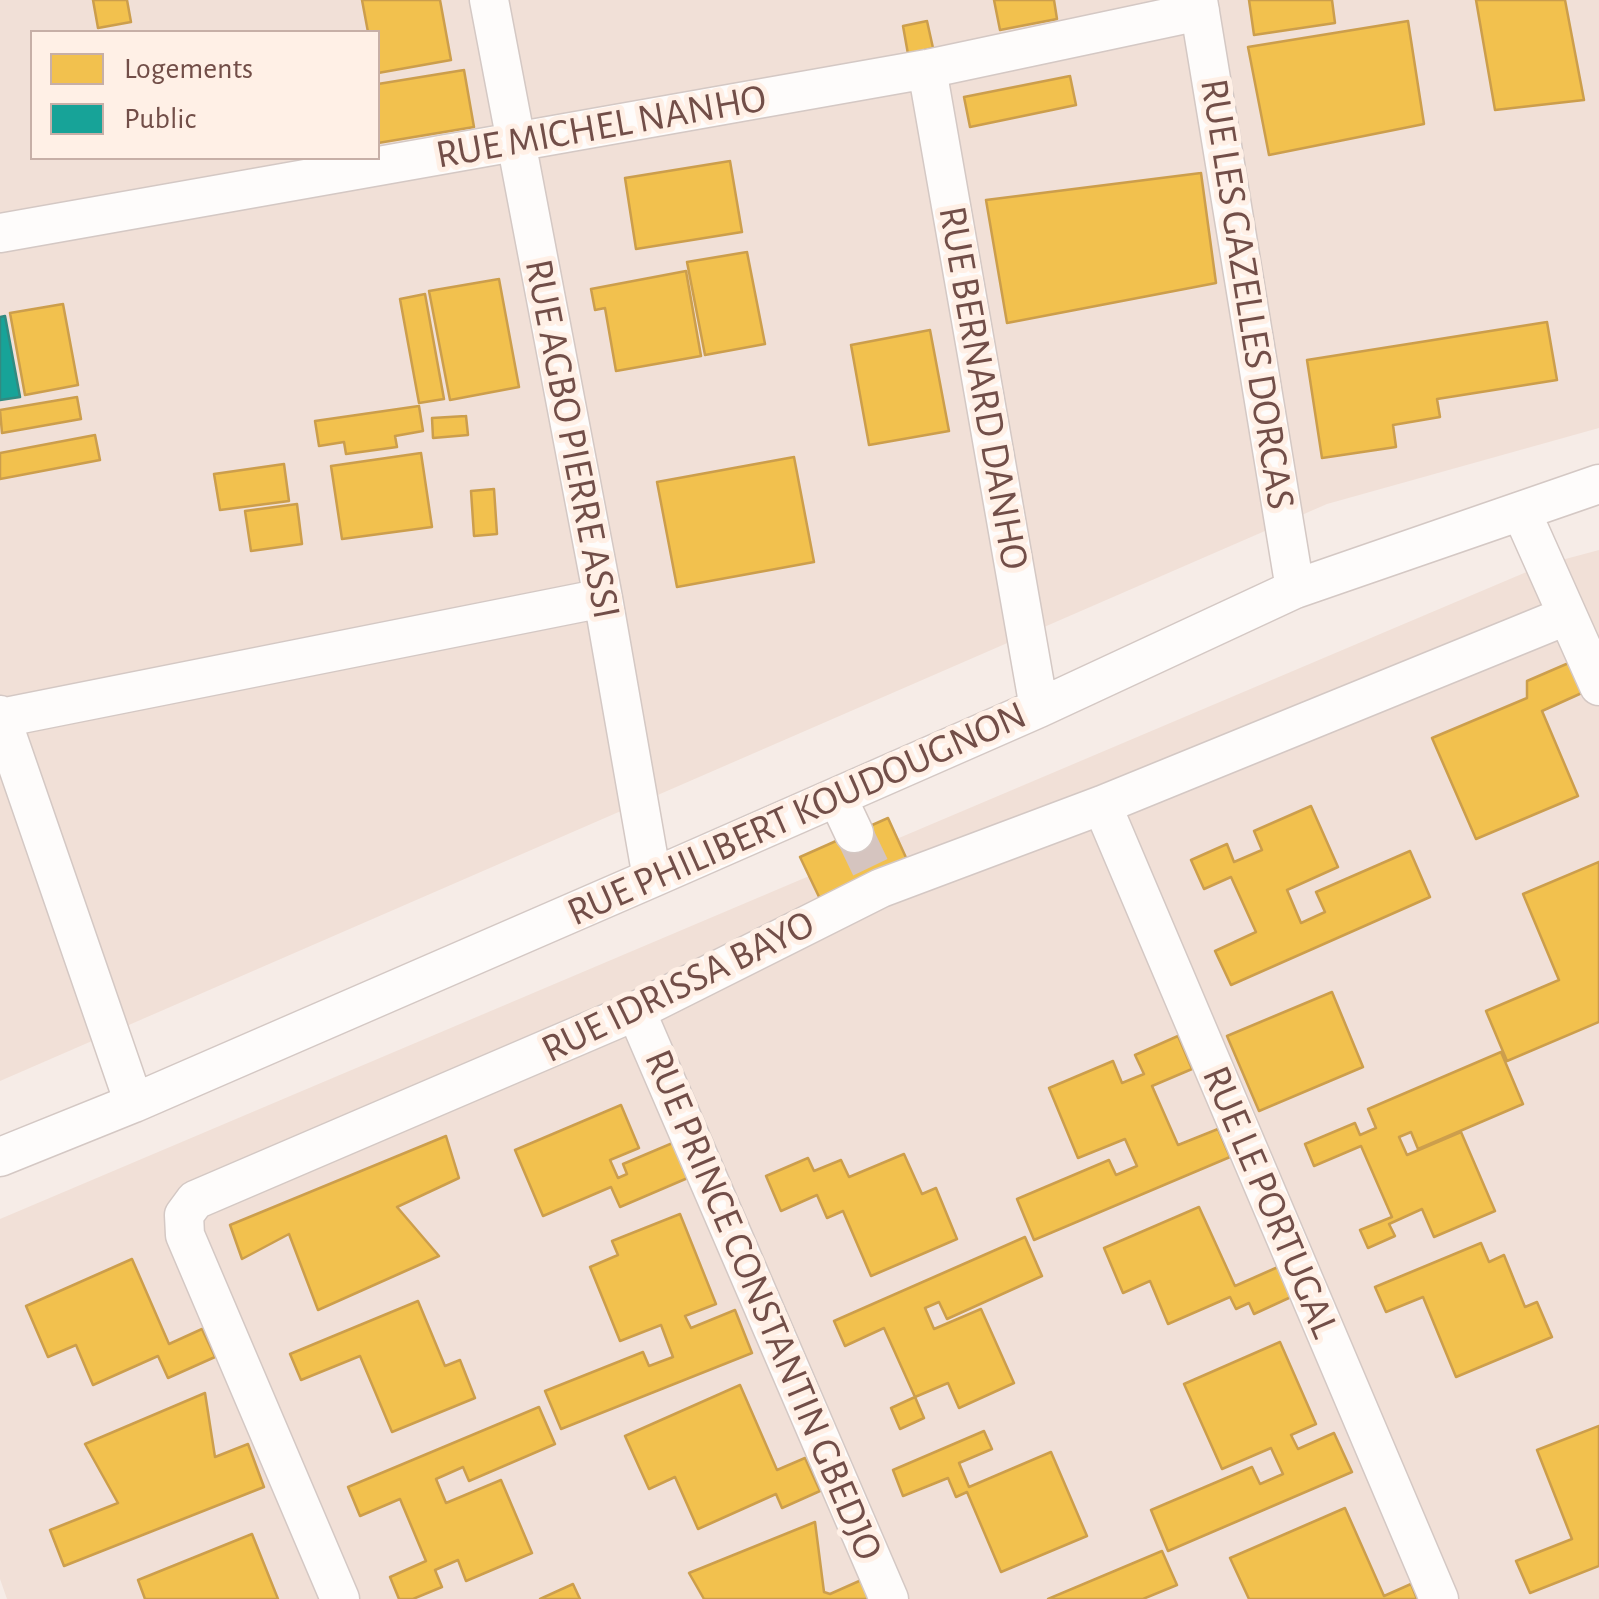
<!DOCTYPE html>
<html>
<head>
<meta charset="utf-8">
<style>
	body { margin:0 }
	#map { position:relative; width:1599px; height:1599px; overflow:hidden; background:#f6ece7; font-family:"Alegreya Sans",sans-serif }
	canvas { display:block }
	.legend { position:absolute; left:30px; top:30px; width:350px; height:130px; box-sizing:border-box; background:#fff0e6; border:2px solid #c7afa7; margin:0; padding:12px 18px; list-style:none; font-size:30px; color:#724e48 }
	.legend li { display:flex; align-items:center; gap:20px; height:50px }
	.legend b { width:50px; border:2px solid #c7afa7 }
</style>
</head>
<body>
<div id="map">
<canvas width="1599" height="1599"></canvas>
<ul class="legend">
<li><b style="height:28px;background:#f2c14e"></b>Logements</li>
<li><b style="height:28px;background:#17a398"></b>Public</li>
</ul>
</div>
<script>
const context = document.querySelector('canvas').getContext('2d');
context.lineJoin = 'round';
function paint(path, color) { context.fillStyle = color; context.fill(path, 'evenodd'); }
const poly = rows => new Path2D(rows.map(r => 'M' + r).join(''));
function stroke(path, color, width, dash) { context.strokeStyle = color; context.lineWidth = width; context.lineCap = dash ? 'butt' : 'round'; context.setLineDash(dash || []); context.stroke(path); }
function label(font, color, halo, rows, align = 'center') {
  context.font = font + ' "Alegreya Sans",sans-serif'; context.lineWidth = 10; context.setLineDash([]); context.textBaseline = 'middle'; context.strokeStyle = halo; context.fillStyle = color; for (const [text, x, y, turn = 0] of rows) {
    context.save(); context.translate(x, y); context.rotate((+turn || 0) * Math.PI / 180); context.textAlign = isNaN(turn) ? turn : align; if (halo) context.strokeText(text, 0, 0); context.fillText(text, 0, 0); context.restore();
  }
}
const residential = poly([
	[0,0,1599,0,1599,428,1327,504,0,1081],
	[32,32,378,32,378,158,32,158],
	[1599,550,1599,1599,7,1599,0,1579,0,1219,1543,565]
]);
const homes = poly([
	[93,0,127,0,131,22,98,28,93,0],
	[362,0,440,0,451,60,378,73,378,32,368,32,362,0],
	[994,0,1054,0,1057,19,1000,30,994,0],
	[1249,0,1332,0,1335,23,1254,35,1249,0],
	[1476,0,1565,0,1584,100,1495,110,1476,0],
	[927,21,933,48,908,54,903,26,927,21],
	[1408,21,1424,124,1269,155,1248,47,1408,21],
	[464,70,474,127,378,143,378,84,464,70],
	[1070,76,1076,105,970,127,964,97,1070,76],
	[730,161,742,232,636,249,625,178,730,161],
	[1201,173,1216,283,1007,323,986,200,1201,173],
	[747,252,765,344,705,355,687,262,747,252],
	[686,271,701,356,616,371,605,308,595,310,591,289,686,271],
	[499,279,519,387,450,400,429,291,499,279],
	[425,294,444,399,419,403,400,299,425,294],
	[63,304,78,385,25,395,10,313,63,304],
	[1547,322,1557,380,1437,399,1440,417,1393,425,1396,447,1322,458,1307,360,1547,322],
	[930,330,949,431,869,445,851,345,930,330],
	[77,397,81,419,2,433,0,410,77,397],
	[419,406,423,431,395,436,397,447,346,454,344,442,319,446,315,421,419,406],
	[466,416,468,435,433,438,432,418,466,416],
	[95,435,100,460,0,479,0,453,95,435],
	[421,453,432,527,342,539,331,466,421,453],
	[794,457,814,562,677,587,657,482,794,457],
	[284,464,289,501,220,510,214,474,284,464],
	[494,489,497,534,474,536,471,491,494,489],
	[297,504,302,544,251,551,245,511,297,504],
	[1571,662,1584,692,1542,711,1578,796,1476,839,1432,738,1527,698,1527,681,1571,662],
	[1311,806,1338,867,1287,890,1301,923,1325,912,1316,892,1410,851,1430,897,1231,985,1215,951,1256,932,1231,877,1204,889,1191,860,1227,844,1234,862,1262,850,1254,831,1311,806],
	[888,818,908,862,821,901,800,857,888,818],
	[1599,862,1599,1022,1507,1061,1486,1011,1559,980,1523,894,1599,862],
	[1332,992,1363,1067,1259,1111,1227,1036,1332,992],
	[1178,1036,1192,1069,1152,1086,1178,1145,1218,1129,1230,1157,1034,1240,1017,1199,1109,1160,1116,1175,1137,1166,1125,1139,1078,1158,1049,1088,1113,1061,1122,1083,1144,1074,1135,1055,1178,1036],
	[1501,1052,1523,1104,1418,1149,1411,1132,1399,1137,1407,1155,1461,1132,1495,1211,1434,1237,1422,1209,1389,1224,1395,1236,1368,1248,1360,1230,1392,1217,1361,1146,1314,1166,1305,1144,1355,1123,1360,1135,1376,1128,1368,1109,1501,1052],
	[621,1105,639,1148,610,1160,618,1178,627,1174,623,1164,675,1142,690,1177,620,1207,611,1187,543,1216,515,1150,621,1105],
	[446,1136,459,1178,397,1207,439,1256,318,1310,289,1234,242,1259,230,1225,446,1136],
	[904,1154,922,1194,936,1188,957,1239,871,1276,843,1211,827,1218,817,1195,781,1211,766,1176,808,1158,814,1171,841,1160,849,1177,904,1154],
	[1199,1207,1235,1286,1278,1267,1291,1297,1254,1314,1249,1303,1236,1309,1230,1297,1168,1324,1150,1281,1123,1293,1104,1248,1199,1207],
	[680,1214,716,1304,685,1316,691,1328,735,1310,752,1353,561,1429,545,1391,643,1352,649,1366,673,1357,661,1325,620,1341,590,1267,618,1255,612,1241,680,1214],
	[1025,1237,1042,1276,947,1319,939,1302,925,1308,934,1329,981,1309,1014,1383,959,1408,948,1383,915,1397,924,1418,900,1429,891,1408,915,1397,884,1328,845,1346,834,1321,1025,1237],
	[1481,1243,1489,1262,1504,1255,1525,1307,1537,1302,1552,1337,1456,1377,1423,1297,1386,1312,1375,1287,1481,1243],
	[132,1259,169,1344,202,1329,215,1357,168,1378,158,1356,93,1385,76,1345,48,1357,26,1306,132,1259],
	[418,1301,445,1366,460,1360,475,1398,392,1432,360,1356,301,1380,290,1354,418,1301],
	[1280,1342,1316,1424,1291,1435,1298,1449,1334,1433,1352,1472,1168,1551,1151,1510,1252,1467,1260,1484,1283,1474,1271,1448,1222,1469,1184,1384,1280,1342],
	[740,1385,777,1470,805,1458,820,1491,782,1508,776,1494,698,1529,675,1477,649,1489,625,1436,740,1385],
	[205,1393,215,1457,248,1444,264,1487,64,1566,50,1530,118,1503,85,1444,205,1393],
	[539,1407,555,1444,469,1481,463,1467,436,1479,446,1503,501,1480,532,1553,466,1581,458,1560,435,1570,442,1587,413,1599,399,1599,390,1577,426,1561,400,1499,360,1516,348,1487,539,1407],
	[1599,1426,1599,1566,1530,1593,1516,1561,1572,1539,1537,1450,1599,1426],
	[984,1431,992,1449,959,1463,969,1487,1051,1452,1087,1536,1001,1572,967,1492,956,1497,948,1478,903,1496,893,1470,984,1431],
	[1345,1508,1384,1596,1411,1584,1417,1599,1249,1599,1230,1558,1345,1508],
	[815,1522,824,1592,830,1594,866,1578,874,1599,704,1599,689,1573,815,1522],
	[252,1534,278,1599,145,1599,138,1580,252,1534],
	[1162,1551,1177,1585,1143,1599,1048,1599,1162,1551],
	[573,1584,580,1599,540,1599,573,1584]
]);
const public = poly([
	[5,316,20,397,0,400,0,317,5,316]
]);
const minorTunnel = poly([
	[854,833,875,877]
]);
const minor = poly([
	[489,0,603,598,652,878],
	[1198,0,1295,589],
	[927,69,1039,708],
	[0,233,927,69,1200,11],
	[1521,511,1599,686],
	[0,715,134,1103],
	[1,718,603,598],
	[837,797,854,833],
	[1102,805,1439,1599],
	[636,1011,889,1599],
	[0,1157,134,1103,652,878,1039,708,1295,589,1599,484],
	[340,1599,185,1235,184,1215,195,1200,636,1011,881,888,1102,805,1566,616]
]);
const streetNames = [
	["RUE MICHEL NANHO",601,127,-10],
	["RUE LES GAZELLES DORCAS",1247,294,81],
	["RUE BERNARD DANHO",983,388,80],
	["RUE AGBO PIERRE ASSI",572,439,79],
	["RUE PHILIBERT KOUDOUGNON",797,814,-24],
	["RUE IDRISSA BAYO",678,987,-26],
	["RUE LE PORTUGAL",1270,1202,67],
	["RUE PRINCE CONSTANTIN GBEDJO",763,1305,67]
];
paint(residential, '#f1e0d7');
paint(homes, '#f2c14e');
stroke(homes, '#cc9e4c', 2.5);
paint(public, '#17a398');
stroke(public, '#328a80', 2.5);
stroke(minorTunnel, '#d5c4bf', 38, [38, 19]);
stroke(minor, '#d4c8c4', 41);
stroke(minor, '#fefcfb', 38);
label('40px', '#724e48', '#fff0e6', streetNames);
</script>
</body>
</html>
